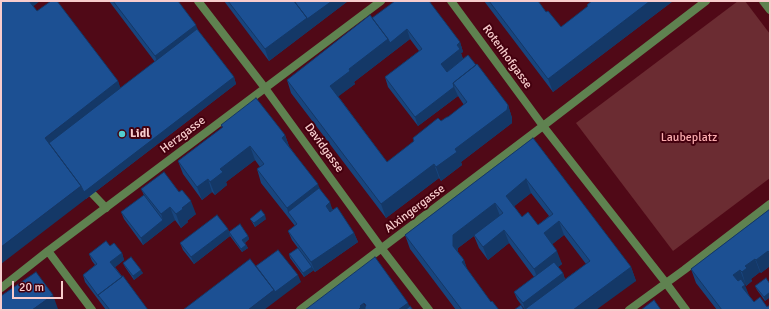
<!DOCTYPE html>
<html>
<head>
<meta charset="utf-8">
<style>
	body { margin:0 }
	#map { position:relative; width:771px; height:311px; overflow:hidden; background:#500917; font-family:Signika,sans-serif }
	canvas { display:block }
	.frame { position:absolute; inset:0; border:2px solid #f8cccd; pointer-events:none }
	.scale { position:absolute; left:12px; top:281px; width:51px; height:18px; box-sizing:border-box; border:2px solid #f8cccd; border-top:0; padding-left:5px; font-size:12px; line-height:14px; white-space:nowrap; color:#f8cccd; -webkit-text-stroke:3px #44000e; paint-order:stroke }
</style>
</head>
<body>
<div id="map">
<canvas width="771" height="311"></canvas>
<div class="frame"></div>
<div class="scale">20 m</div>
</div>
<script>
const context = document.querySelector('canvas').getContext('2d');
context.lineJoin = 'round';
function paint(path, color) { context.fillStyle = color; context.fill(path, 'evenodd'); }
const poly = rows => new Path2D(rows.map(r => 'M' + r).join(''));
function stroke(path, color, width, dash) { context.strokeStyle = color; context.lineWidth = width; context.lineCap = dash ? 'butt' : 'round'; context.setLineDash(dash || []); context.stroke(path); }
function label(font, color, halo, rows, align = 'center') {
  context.font = font + ' Signika,sans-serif'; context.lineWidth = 4; context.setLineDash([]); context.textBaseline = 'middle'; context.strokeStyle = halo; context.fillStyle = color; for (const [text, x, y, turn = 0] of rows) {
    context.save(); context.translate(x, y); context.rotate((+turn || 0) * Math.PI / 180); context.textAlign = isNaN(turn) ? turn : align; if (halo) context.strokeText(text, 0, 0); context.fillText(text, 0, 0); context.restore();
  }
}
const green = poly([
	[738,1,745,1,770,34,770,178,673,251,576,123]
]);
const service = poly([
	[86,187,106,208]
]);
const pedestrian = poly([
	[763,1,770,10]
]);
const minor = poly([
	[198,1,265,88,382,249,429,310],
	[451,1,543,126,666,283,686,310],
	[48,251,92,310],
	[1,288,48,251,381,1],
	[300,310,543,126,706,1],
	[629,310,684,270,770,204]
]);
const wall = poly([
	[109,1,178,1,197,29,234,77,236,84,86,199,33,6,37,11,118,81,120,88,155,62],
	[224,1,348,1,269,61],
	[484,1,538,1,546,12,561,27,588,7,587,5,592,1,673,1,553,92],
	[372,18,460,42,463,52,461,53,463,59,508,105,512,118,512,123,461,162,462,165,441,181,439,178,386,218,291,93,287,80],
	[410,39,419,51,385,77,388,87,418,126,458,96,464,105,448,117,413,138,414,142,387,162,338,96,355,84,354,82],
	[221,125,285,135,289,146,319,188,333,210,354,233,358,242,315,272,313,270,314,270,304,277,290,258,289,254,298,248,292,240,288,231,295,226,261,183,257,169,260,167,255,160,226,182,227,185,215,195,212,192,202,200,183,174,178,161,222,128],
	[533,138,631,267,636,281,525,310,517,299,514,292,534,277,509,243,488,260,479,248,474,236,458,248,458,252,464,260,467,270,491,302,499,310,456,310,410,249,405,235],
	[531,193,549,216,538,225,522,217,514,206],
	[564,235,586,264,565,279,563,273,558,267,562,264,552,244],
	[141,189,196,214,187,221,188,222,181,228,175,220,143,245,124,219,121,212,144,195],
	[770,209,770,266,761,273,760,272,751,279,752,281,746,286,745,283,744,284,748,294,754,302,770,310,717,310,696,283,691,269],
	[250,219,266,219,255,227,252,222],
	[228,229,229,232,248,236,249,239,245,243,248,248,242,252,230,236,194,264,183,250,180,243],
	[110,246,122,253,124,260,115,267,148,310,106,310,85,282,83,275,95,265,92,261,89,254],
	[123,263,143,273,134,280,125,267],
	[770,284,770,297,765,301,757,290,755,286]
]);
const shadedWall = poly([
	[27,1,40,1,30,9],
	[332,1,348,1,269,61,265,49,307,18],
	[650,1,673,1,553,92,548,79],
	[196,25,200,36,159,67,155,56],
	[407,29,410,39,354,82,355,84,335,99,330,86,349,69,388,39],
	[460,42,463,52,461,53,463,59,445,73,441,64,457,45],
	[234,77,236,84,1,264,1,247,81,186],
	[118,81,123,95,52,150,45,138],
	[454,87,458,96,418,126,415,117],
	[508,105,512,118,512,123,461,162,462,165,441,181,436,167,455,149],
	[285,135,290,149,282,138],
	[250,146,255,160,226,182,227,185,215,195,210,182,220,169],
	[434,164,439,178,386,218,381,204],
	[208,179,212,192,202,200,197,187],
	[526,179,531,193,511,209,506,196],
	[318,184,323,198,288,212,287,208],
	[191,201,196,214,187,221,188,222,181,228,176,214,182,208],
	[330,202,333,212,329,215,326,206],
	[495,203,500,216,458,248,458,259,453,246,453,235],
	[170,207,175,220,143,245,141,238,163,220,161,214],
	[265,215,266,219,255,227,254,223],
	[559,221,564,235,549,247,544,233],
	[228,229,230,236,194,264,191,257],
	[504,230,509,243,488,260,483,247],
	[354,233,358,242,315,272,311,262],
	[248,236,249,239,244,243,242,240],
	[246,245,248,248,242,252,241,249],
	[557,251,562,264,539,282,534,269],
	[768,251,770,256,770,266,761,273,756,260],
	[122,253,124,260,113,269,110,262],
	[755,259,760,272,751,279,752,281,746,286,742,272,745,266],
	[464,260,469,274,462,262],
	[312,267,314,270,304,277,303,273],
	[631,267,636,281,596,310,573,310],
	[141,270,143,273,134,280,133,276],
	[740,270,745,283,738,288,733,275],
	[563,273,565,280,525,310,523,303],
	[298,275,301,282,264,310,248,310,274,290],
	[745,285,750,298,742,287],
	[770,292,770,297,765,301,764,297],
	[53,295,58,309,56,310,32,310],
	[364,303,367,310,358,310,360,306],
	[408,303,411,310,398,310]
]);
const building = poly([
	[1,1,29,1,37,11,51,1,57,1,118,81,45,138,81,186,1,247,1,1],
	[113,1,178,1,196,25,155,56,113,1],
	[228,1,294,1,307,18,265,49,228,1],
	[294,1,332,1,307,19,307,18,294,1],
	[395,1,429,1,460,42,457,45,460,49,441,64,447,72,468,55,476,65,453,83,454,87,415,117,385,77,422,49,407,29,390,43,388,39,372,18,395,1],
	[489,1,538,1,546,12,548,11,561,27,588,6,587,5,592,1,650,1,548,79,489,1],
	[370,15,388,39,349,69,350,71,330,86,387,162,414,141,413,138,438,118,441,121,447,117,448,117,467,102,453,83,477,64,508,105,507,110,455,149,457,152,436,167,434,164,381,204,287,80,370,15],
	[197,29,234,77,84,192,81,186,49,143,197,29],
	[256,98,285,135,282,138,318,184,287,208,257,169,264,164,250,146,220,169,223,172,210,182,208,179,197,187,178,161,223,127,221,125,256,98],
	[533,138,631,267,573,310,524,310,590,261,559,221,544,233,557,251,534,269,504,230,483,247,474,235,503,213,495,203,453,235,453,246,464,260,462,262,491,302,492,301,499,310,462,310,405,235,533,138],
	[526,179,553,214,538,225,528,212,522,217,506,196,526,179],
	[164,172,179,192,182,190,191,201,182,208,183,209,176,214,170,207,161,214,141,189,164,172],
	[319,188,330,202,326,206,330,212,337,207,354,233,311,262,288,231,297,224,288,212,319,188],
	[144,195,163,220,141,238,121,212,144,195],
	[770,209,770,253,768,251,756,260,755,259,745,266,747,268,742,272,740,270,733,275,738,281,741,279,745,285,742,287,754,302,760,297,767,307,770,305,770,310,722,310,691,269,770,209],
	[261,210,265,215,254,223,250,219,261,210],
	[217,215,228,229,191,257,180,243,217,215],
	[240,224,248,236,242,240,246,245,241,249,229,232,240,224],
	[106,241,110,246,114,243,122,253,110,262,122,277,98,295,99,297,83,275,97,264,89,254,106,241],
	[298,248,312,267,303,273,289,254,298,248],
	[278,250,298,275,275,292,274,290,256,266,278,250],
	[131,257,141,270,133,276,123,263,131,257],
	[375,257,408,303,398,310,365,310,365,307,366,305,364,303,360,306,361,307,358,310,305,310,375,257],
	[250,259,274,290,248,310,183,310,250,259],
	[554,262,563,273,523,303,514,292,554,262],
	[36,272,53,295,32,310,1,310,1,296,36,272],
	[123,276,148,310,110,310,98,295,123,276],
	[766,278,770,284,770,292,764,297,755,286,766,278],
	[654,300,661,310,641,310,654,300],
	[521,305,524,310,514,310,521,305],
	[410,306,413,310,405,310,410,306]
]);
const markers = [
	[122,134,4,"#52cdcf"]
];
const streetNames = [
	["Rotenhofgasse",507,57,54],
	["Herzgasse",183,135,-37],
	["Davidgasse",324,148,54],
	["Alxingergasse",415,209,-37]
];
const poiNames = [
	["Lidl",130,134]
];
const parkNames = [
	["Laubeplatz",689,138]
];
paint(green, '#6b2c32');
stroke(service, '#5f8250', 8);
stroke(pedestrian, '#5f8250', 8);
stroke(minor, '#5f8250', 8);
paint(wall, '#18457e');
paint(shadedWall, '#143867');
paint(building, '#1c5093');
stroke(building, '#143867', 1);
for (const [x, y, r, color] of markers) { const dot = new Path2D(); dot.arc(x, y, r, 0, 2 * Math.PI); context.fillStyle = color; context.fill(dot); stroke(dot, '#44000e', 1.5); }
label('12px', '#f8cccd', '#44000e', streetNames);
label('bold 12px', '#f8cccd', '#44000e', poiNames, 'left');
label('12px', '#fbacaf', '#44000e', parkNames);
</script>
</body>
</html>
